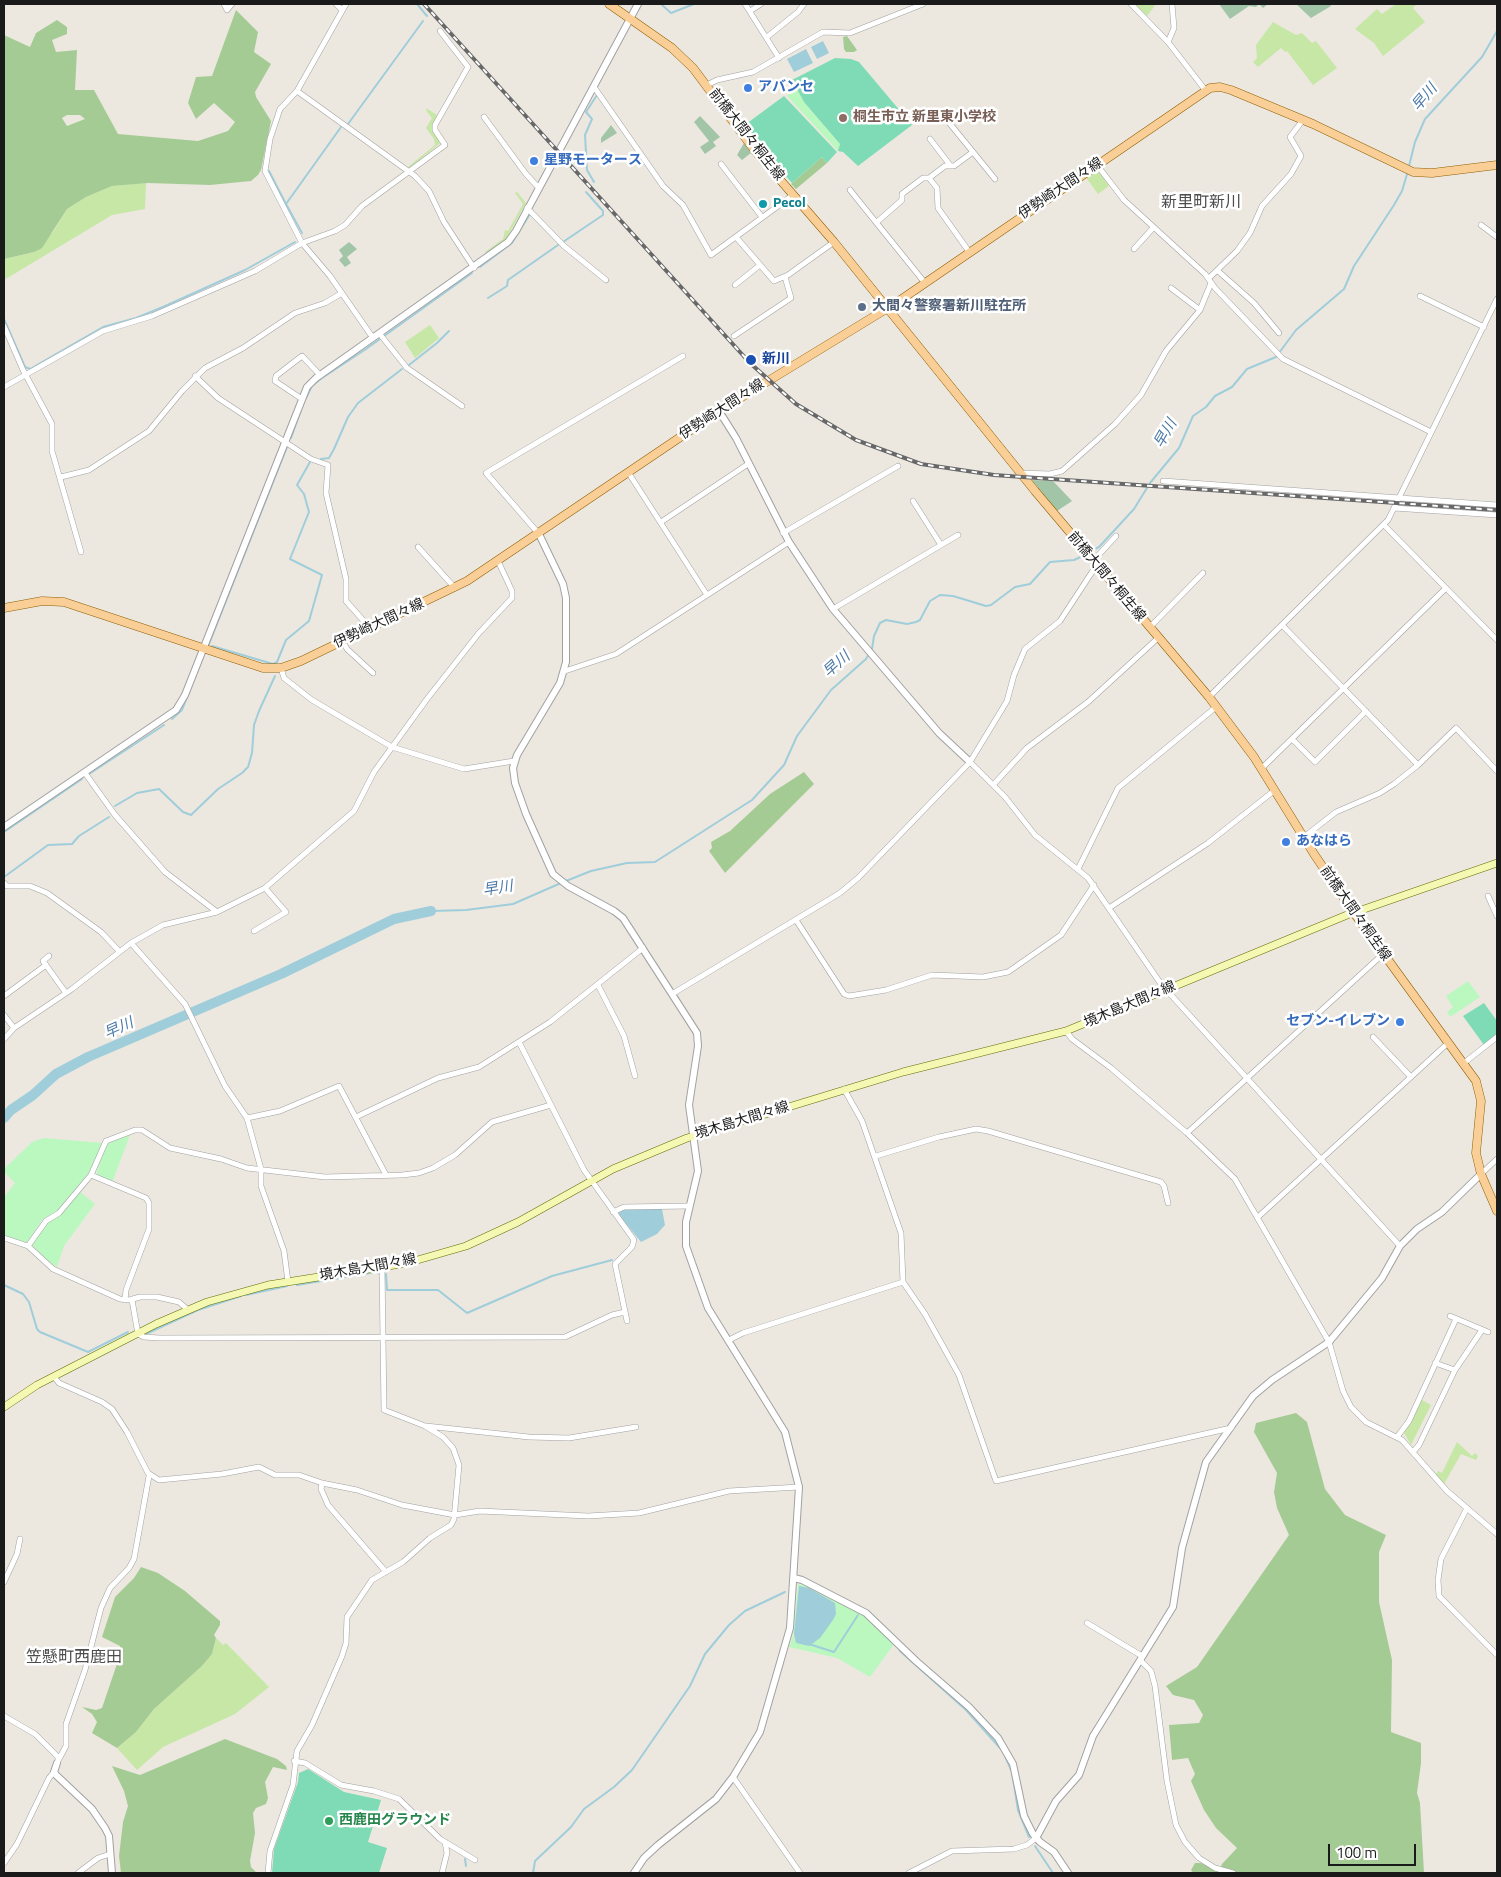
<!DOCTYPE html>
<html>
<head>
<meta charset="utf-8">
<style>
	body { margin:0 }
	#map { position:relative; width:1501px; height:1877px; overflow:hidden; background:#ece8e0; font-family:"Titillium Web",sans-serif }
	canvas { display:block }
	.frame { position:absolute; inset:0; border:5px solid #1a1a1a; pointer-events:none }
	.scale { position:absolute; left:1328px; top:1844px; width:88px; height:22px; box-sizing:border-box; border:2px solid #1a1a1a; border-top:0; padding-left:6px; font-size:15px; line-height:18px; white-space:nowrap; color:#1a1a1a; -webkit-text-stroke:4px #fff; paint-order:stroke }
</style>
</head>
<body>
<div id="map">
<canvas width="1501" height="1877"></canvas>
<div class="frame"></div>
<div class="scale">100 m</div>
</div>
<script>
const context = document.querySelector('canvas').getContext('2d');
context.lineJoin = 'round';
function paint(path, color) { context.fillStyle = color; context.fill(path, 'evenodd'); }
const poly = rows => new Path2D(rows.map(r => 'M' + r).join(''));
function stroke(path, color, width, dash) { context.strokeStyle = color; context.lineWidth = width; context.lineCap = dash ? 'butt' : 'round'; context.setLineDash(dash || []); context.stroke(path); }
function label(font, color, halo, rows, align = 'center') {
  context.font = font + ' "Titillium Web","Noto Sans JP",sans-serif'; context.lineWidth = 5; context.setLineDash([]); context.textBaseline = 'middle'; context.strokeStyle = halo; context.fillStyle = color; for (const [text, x, y, turn = 0] of rows) {
    context.save(); context.translate(x, y); context.rotate((+turn || 0) * Math.PI / 180); context.textAlign = isNaN(turn) ? turn : align; if (halo) context.strokeText(text, 0, 0); context.fillText(text, 0, 0); context.restore();
  }
}
const grass = poly([
	[1135,4,1156,4,1147,16],
	[1396,4,1417,4,1413,8,1425,22,1383,56,1374,43,1355,29,1377,9,1382,14],
	[1273,22,1296,35,1302,33,1312,43,1316,41,1337,68,1313,85,1287,51,1285,52,1281,48,1258,67,1253,62,1257,58,1256,45],
	[426,108,437,115,432,127,440,143,410,168,408,167,435,145,434,139,426,128,432,118,427,112],
	[1097,168,1109,186,1098,194,1085,176],
	[146,183,145,209,112,215,4,280,4,259,34,252,53,232,67,209,86,197,112,186],
	[517,192,526,203,506,239,487,255,485,252,503,239,505,230,508,231,523,204,515,193],
	[430,325,439,338,415,358,405,342],
	[1422,1400,1431,1405,1411,1445,1404,1433],
	[1457,1442,1472,1456,1475,1453,1478,1456,1476,1460,1461,1454,1444,1484,1436,1475,1438,1471,1442,1473],
	[216,1638,223,1645,226,1643,269,1687,235,1714,163,1747,137,1770,117,1748,136,1732,154,1709,202,1666,212,1654]
]);
const forest = poly([
	[236,10,258,32,254,52,271,64,255,92,256,97,271,121,261,170,258,175,251,181,210,185,148,183,112,186,86,197,67,209,42,248,34,252,4,259,4,35,30,47,36,33,57,20,67,27,67,34,52,40,56,52,77,50,75,90,94,90,118,134,198,141,228,131,235,122,214,103,196,119,188,103,196,77,212,76],
	[67,115,80,115,85,119,67,126,62,118],
	[847,36,857,50,854,52,846,52,844,49,843,37],
	[822,157,827,163,796,189,791,184],
	[804,772,814,784,725,873,709,851,712,848,711,842,730,831,770,794],
	[1296,1413,1307,1422,1325,1489,1345,1515,1386,1535,1379,1552,1379,1602,1392,1660,1391,1732,1421,1743,1421,1763,1417,1793,1420,1803,1424,1873,1193,1873,1191,1870,1195,1863,1201,1863,1219,1872,1222,1864,1237,1848,1216,1828,1204,1810,1191,1781,1195,1774,1188,1758,1172,1760,1169,1725,1199,1723,1203,1715,1194,1700,1173,1695,1166,1686,1197,1667,1289,1535,1277,1508,1274,1492,1277,1473,1254,1432,1256,1423],
	[141,1567,158,1573,185,1591,220,1621,220,1625,214,1635,216,1638,212,1654,202,1666,154,1709,136,1732,117,1748,92,1733,97,1722,92,1714,82,1707,96,1710,102,1708,120,1655,120,1646,102,1637,115,1597,134,1578],
	[225,1739,277,1759,286,1766,287,1770,273,1767,265,1782,268,1798,266,1804,256,1808,253,1813,255,1833,250,1861,251,1867,257,1873,121,1873,119,1856,123,1822,128,1806,124,1791,112,1766,140,1775]
]);
const cemetery = poly([
	[1219,4,1268,4,1263,8,1259,4,1256,7,1249,6,1230,19],
	[1296,4,1330,4,1331,6,1311,18],
	[700,116,720,137,713,142,716,146,705,154,700,147,709,141,694,122],
	[611,125,617,133,601,143,601,138],
	[744,143,751,153,742,160,737,155],
	[349,242,357,249,347,257,351,263,345,267,339,260,343,256,339,250],
	[1032,480,1053,481,1072,501,1057,511]
]);
const park = poly([
	[796,87,804,102,840,144,838,151,788,97,788,94],
	[1468,981,1480,997,1450,1017,1447,1012,1453,1007,1446,996],
	[130,1135,112,1183,97,1177,97,1171,105,1147,112,1141],
	[44,1138,103,1143,91,1170,58,1210,42,1220,27,1243,4,1235,4,1197,15,1183,4,1172,4,1169,32,1142],
	[80,1192,95,1204,64,1246,57,1267,47,1260,32,1245,47,1223,60,1216],
	[798,1584,808,1586,865,1616,895,1643,870,1677,837,1658,789,1647,793,1637]
]);
const pitch = poly([
	[835,58,851,59,859,62,912,125,858,166,843,152,838,151,840,144,804,102,792,80],
	[784,96,837,152,827,163,822,157,792,183,761,148,746,124],
	[1484,1003,1497,1021,1497,1035,1484,1045,1463,1016],
	[308,1769,344,1792,381,1800,368,1842,387,1848,379,1873,272,1873,274,1849,298,1782,299,1773]
]);
const water = poly([
	[823,41,829,53,817,59,811,47],
	[806,49,813,63,794,72,787,59],
	[622,1209,662,1209,665,1225,657,1234,641,1242,618,1214],
	[799,1586,809,1588,835,1603,836,1614,833,1620,820,1638,809,1646,796,1643,794,1634]
]);
const stream = poly([
	[417,4,427,16],
	[661,4,671,13,694,4],
	[348,124,423,21],
	[1409,166,1415,142,1425,119,1482,57,1497,31],
	[269,171,286,204],
	[594,182,587,170,585,135,592,119,586,112,597,95],
	[302,233,286,204,341,127],
	[563,242,603,215,603,211,586,192],
	[480,267,512,243,530,214],
	[488,298,507,286,508,280,558,245],
	[4,319,25,367,30,369,103,327,136,318,163,307,245,270,295,242],
	[409,365,437,343,449,331],
	[306,398,312,386,322,378,366,349,472,273],
	[291,438,301,410],
	[321,459,329,458,334,449,348,417,358,403,402,369],
	[1089,552,1099,547,1134,509,1150,483,1179,448,1193,416,1206,407,1215,396,1232,387,1247,369,1276,357,1296,330,1344,289,1354,266,1394,205,1402,191,1408,171],
	[209,644,287,447],
	[212,646,273,664,277,662,286,640,309,621,322,575,290,559,309,512,304,494,297,485,310,462],
	[172,719,182,710,188,695],
	[89,774,164,725],
	[115,806,137,793,159,789,183,812,191,815,218,789,242,773,248,767,252,753,254,725,259,711,275,676],
	[4,832,82,779],
	[4,877,48,845,72,844,79,836,109,817],
	[566,881,591,871,627,863,655,862,752,800,784,765,797,736,831,690,866,659,872,649,874,636,880,623,886,620,907,624,916,622,920,620,930,601,940,595,953,596,986,606,991,605,1015,587,1030,584,1050,562,1074,560,1085,555],
	[431,911,466,910,513,904,561,883],
	[386,1274,387,1290,438,1290,467,1313,552,1276,612,1260],
	[4,1285,23,1294,29,1302,37,1329,40,1332,88,1352,128,1332],
	[297,1285,376,1272,380,1274],
	[246,1295,287,1286],
	[146,1334,198,1310,241,1296],
	[809,1644,834,1652,858,1615],
	[900,1651,966,1710,1000,1748],
	[1005,1756,1012,1772,1018,1810,1029,1837],
	[1035,1846,1053,1873],
	[465,1859,466,1866],
	[533,1873,535,1861,571,1827,584,1809,614,1787,632,1770,690,1686,705,1654,729,1625,745,1611,785,1592]
]);
const river = poly([
	[4,1118,11,1110,33,1095,56,1074,88,1057,281,974,394,919,431,911]
]);
const minor = poly([
	[224,4,227,10,232,4],
	[336,4,342,10],
	[346,4,297,91,280,109,270,139,265,171,302,243,330,276,373,338],
	[745,4,779,58],
	[1131,4,1168,42,1206,91],
	[750,11,761,4],
	[767,37,798,12,804,4],
	[1168,42,1174,28,1172,4],
	[707,85,717,80,753,72,823,32,850,33,923,4],
	[594,87,663,186,683,205,711,255,793,195],
	[297,91,415,176,429,191,444,222,474,268],
	[942,114,995,179],
	[484,117,526,174,538,187],
	[930,139,950,165],
	[721,164,762,217],
	[1097,165,1124,200,1205,274,1215,288,1283,359,1431,432],
	[929,178,937,188,938,208,970,253],
	[850,190,925,283],
	[527,208,564,246,606,280],
	[877,222,902,200,902,194,923,178,929,178,945,166,954,166,973,152],
	[1481,225,1497,237],
	[736,237,774,281,788,275,834,242],
	[1134,249,1153,228],
	[1218,271,1254,303,1279,333],
	[1209,278,1237,251,1250,233,1262,206,1291,174,1301,156,1290,137,1303,120],
	[735,285,760,265],
	[1171,288,1200,310],
	[1420,296,1484,327],
	[4,326,23,370,52,424,52,451,81,552],
	[379,333,407,368,462,406],
	[734,336,791,298,785,277],
	[195,376,218,398,311,459,328,465,326,493,346,579,346,601,370,628],
	[4,387,103,331,152,316,255,271,302,243,335,231,345,225,362,206,445,145,435,130,435,125,468,67,440,31],
	[302,399,275,381,276,376,302,356,320,375],
	[628,472,707,595],
	[1019,473,1050,474,1062,471,1115,424,1141,395,1166,351,1200,310,1211,283],
	[61,477,89,470,149,431,182,391,205,368,243,348,295,313,325,303,342,293],
	[1163,481,1497,505],
	[913,501,941,545],
	[1394,508,1497,515],
	[661,522,748,464],
	[1384,525,1497,640],
	[783,533,898,466],
	[539,534,486,473,683,356],
	[418,547,455,588],
	[1093,561,1116,536],
	[833,609,958,535],
	[1282,625,1418,765],
	[1149,628,1203,573],
	[343,641,347,649,373,673],
	[281,668,284,678,312,700,392,747,464,769,514,761],
	[565,671,616,654,789,542],
	[1209,697,1388,520,1497,299],
	[1292,739,1315,762,1366,711],
	[970,762,1005,797,1035,835,1088,878,1161,984,1400,1246],
	[1262,768,1446,588],
	[85,773,115,815,165,872,217,912],
	[994,784,1027,748,1088,702,1158,638],
	[1304,837,1336,812,1380,793,1394,784,1418,765,1456,728,1497,771],
	[1078,869,1118,788,1216,707],
	[4,883,7,886,30,886,47,893,101,932,119,951],
	[1488,896,1497,916],
	[1109,908,1208,843,1275,790],
	[796,920,844,994,849,996,886,990,932,975,983,977,1008,972,1061,935,1094,885],
	[254,931,286,912,265,888],
	[131,943,185,1004,225,1086,247,1118,261,1169,261,1186,284,1251,288,1282],
	[49,956,43,961,66,993],
	[598,985,624,1036,635,1076],
	[672,994,840,893,858,878,970,762,1007,701,1014,675,1025,649,1060,621,1096,566],
	[4,996,46,965],
	[4,1015,14,1028],
	[1066,1031,1072,1039,1111,1068,1187,1133,1235,1179,1329,1342,1343,1391,1351,1407,1366,1422,1402,1440,1447,1491,1497,1534],
	[1373,1037,1411,1077],
	[4,1039,14,1028,72,989,131,943,163,925,217,912,265,888,354,811,374,772,427,699,479,633,512,598,512,591,498,561],
	[519,1042,584,1170,634,1240,632,1247,615,1264,627,1321],
	[1464,1063,1497,1037],
	[844,1089,862,1121,901,1233,903,1282,925,1314,959,1375,996,1481,1231,1428],
	[356,1117,438,1078,479,1067,550,1022,643,948],
	[247,1118,280,1111,339,1086,386,1175],
	[1187,1133,1383,954],
	[876,1156,939,1137,976,1129,988,1131,1161,1182,1164,1186,1168,1203],
	[1481,1174,1497,1159],
	[91,1175,146,1198,149,1203,149,1229,126,1290,125,1300],
	[613,1212,624,1207,689,1206],
	[1258,1217,1448,1043],
	[4,1238,28,1246,53,1269,120,1299,129,1300,140,1297,157,1297,179,1302,188,1310],
	[28,1246,46,1221,59,1213,91,1175,106,1141,135,1130,142,1130,170,1148,221,1159,247,1168,325,1177,402,1175,419,1173,433,1168,455,1155,492,1122,551,1105],
	[132,1300,138,1334,144,1337,159,1338,565,1337,612,1315,625,1312],
	[1450,1316,1488,1332],
	[729,1340,743,1333,903,1282],
	[1435,1363,1455,1370],
	[54,1377,59,1383,102,1402,112,1409,127,1432,148,1473,159,1480,222,1474,259,1467,275,1475,299,1475,322,1483,357,1490,402,1505,455,1515,480,1511,588,1516,639,1513,729,1491,799,1487],
	[426,1426,529,1437,569,1438,636,1427],
	[1397,1437,1409,1421,1456,1319],
	[1413,1452,1419,1445,1455,1370,1482,1330],
	[322,1483,321,1489,328,1505,386,1572],
	[1467,1508,1441,1559,1438,1580,1439,1596,1497,1655],
	[4,1582,17,1554,20,1539],
	[1087,1623,1142,1656],
	[1140,1660,1151,1671,1155,1686,1167,1781,1176,1825,1185,1842,1199,1858,1215,1868,1233,1873],
	[4,1716,35,1734,58,1757,58,1761],
	[59,1759,66,1746,66,1724,85,1670,101,1608,110,1588,129,1568,134,1559,149,1476],
	[294,1761,305,1763,341,1785,374,1791,399,1799,440,1839,475,1860],
	[733,1777,800,1873],
	[4,1863,17,1844,49,1778,54,1772],
	[78,1873,98,1858,110,1854],
	[268,1873,270,1851,293,1785,297,1751,312,1725,342,1656,346,1643,347,1617,372,1580,403,1562,430,1538,451,1525,454,1519,459,1465,453,1448,443,1437,425,1426,384,1410,382,1267],
	[442,1873,447,1853,445,1842],
	[909,1873,952,1851,1014,1849,1027,1845,1036,1838]
]);
const tertiary = poly([
	[719,411,736,438,789,542,833,609,939,733,970,762],
	[539,534,563,584,566,598,566,662,560,683,517,755,513,768,515,783,526,814,553,874,568,886,614,911,623,918,697,1033,698,1046,689,1105,698,1171,686,1222,686,1246,708,1308,785,1432,799,1487,790,1628,760,1732,733,1777,716,1799,658,1845,644,1858,634,1873],
	[4,827,176,710,185,695,307,387,316,378,508,242,516,231,638,4],
	[794,1578,802,1580,866,1613,916,1661,969,1707,998,1738,1013,1764,1024,1816,1033,1834,1040,1842,1054,1852,1068,1873],
	[57,1763,54,1772,56,1775,92,1809,105,1828,109,1836,112,1873],
	[1036,1838,1056,1801,1079,1775,1093,1736,1173,1607,1182,1548,1206,1462,1253,1396,1272,1380,1329,1342,1382,1278,1400,1246,1417,1229,1442,1212,1481,1174]
]);
const secondary = poly([
	[4,1407,37,1385,156,1324,207,1302,268,1285,407,1263,466,1246,518,1222,613,1169,687,1138,903,1072,1066,1031,1347,915,1497,863]
]);
const primary = poly([
	[609,4,672,48,693,68,756,152,834,242,1035,491,1209,697,1254,757,1314,854,1354,913,1476,1081,1481,1101,1476,1153,1481,1174,1497,1211],
	[4,608,42,601,64,602,263,668,281,668,301,661,467,581,719,411,896,303,1210,88,1220,87,1231,90,1313,124,1413,172,1432,173,1497,165]
]);
const rail = poly([
	[424,4,750,363,796,404,856,440,921,464,994,475,1497,510]
]);
const markers = [
	[748,88,5,"#3f7fe0"],
	[843,118,5,"#8d6e63"],
	[534,161,5,"#3f7fe0"],
	[763,204,5,"#0f9aa8"],
	[862,307,5,"#5c6f8a"],
	[751,360,6,"#1a4fb4"],
	[1286,842,5,"#3f7fe0"],
	[1400,1022,5,"#3f7fe0"],
	[329,1821,5,"#2e9e5b"]
];
const shopNames = [
	["アバンセ",758,88],
	["星野モータース",544,161],
	["あなはら",1296,842],
	["セブン-イレブン",1390,1022,"right"]
];
const educationNames = [
	["桐生市立 新里東小学校",853,118]
];
const streetNames = [
	["前橋大間々桐生線",746,135,52],
	["伊勢崎大間々線",1061,189,-34],
	["伊勢崎大間々線",722,410,-33],
	["前橋大間々桐生線",1106,577,50],
	["伊勢崎大間々線",379,624,-25],
	["前橋大間々桐生線",1355,914,55],
	["境木島大間々線",1130,1005,-23],
	["境木島大間々線",742,1121,-17],
	["境木島大間々線",368,1268,-10]
];
const cultureNames = [
	["Pecol",773,204]
];
const serviceNames = [
	["大間々警察署新川駐在所",872,307]
];
const transitNames = [
	["新川",762,360]
];
const leisureNames = [
	["西鹿田グラウンド",339,1821]
];
const waterNames = [
	["早川",1425,98,-50],
	["早川",1166,434,-60],
	["早川",837,665,-42],
	["早川",498,889,-9],
	["早川",119,1029,-24]
];
const quarterNames = [
	["新里町新川",1201,203],
	["笠懸町西鹿田",74,1658]
];
paint(grass, '#c6e7a5');
paint(forest, '#a5cb95');
paint(cemetery, '#a1c5a6');
paint(park, '#bbf8c0');
paint(pitch, '#7edbb6');
paint(water, '#a0cdda');
stroke(stream, '#a0cdda', 2);
stroke(river, '#a0cdda', 10);
stroke(minor, '#a1a1a1', 6);
stroke(tertiary, '#a1a1a1', 8);
stroke(secondary, '#626c06', 8);
stroke(primary, '#8e5f03', 9);
stroke(minor, '#fff', 5);
stroke(tertiary, '#fff', 6);
stroke(secondary, '#f4f8b2', 7);
stroke(primary, '#facf97', 8);
stroke(rail, '#686868', 4);
stroke(rail, '#fff', 2, [5.5]);
for (const [x, y, r, color] of markers) { const dot = new Path2D(); dot.arc(x, y, r, 0, 2 * Math.PI); context.fillStyle = color; context.fill(dot); stroke(dot, '#fff', 2); }
label('bold 14px', '#366cbe', '#fff', shopNames, 'left');
label('bold 14px', '#785e54', '#fff', educationNames, 'left');
label('14px', '#1a1a1a', '#fff', streetNames);
label('bold 14px', '#0d838f', '#fff', cultureNames, 'left');
label('bold 14px', '#4e5e75', '#fff', serviceNames, 'left');
label('bold 14px', '#164399', '#fff', transitNames, 'left');
label('bold 14px', '#27864d', '#fff', leisureNames, 'left');
label('italic 15px', '#4a79a7', '#fff', waterNames);
label('16px', '#4d4d4d', '#fff', quarterNames);
</script>
</body>
</html>
